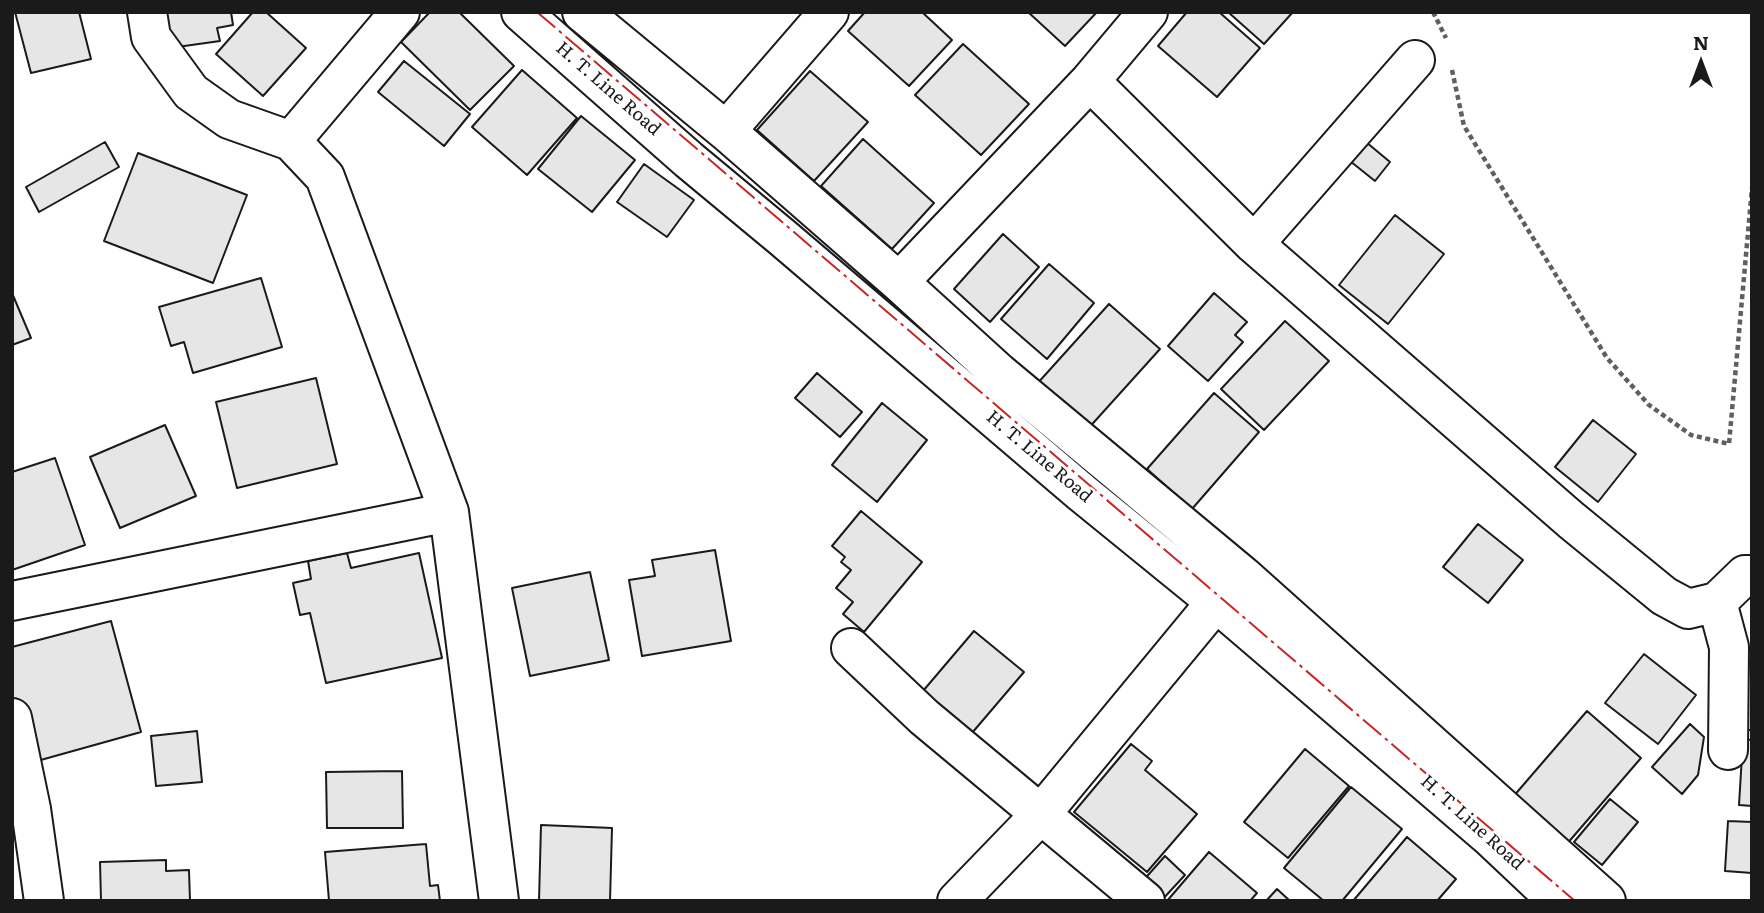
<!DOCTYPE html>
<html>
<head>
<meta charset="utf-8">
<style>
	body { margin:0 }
	#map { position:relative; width:1764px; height:913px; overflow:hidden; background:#fff; font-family:Literata,serif }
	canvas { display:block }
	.frame { position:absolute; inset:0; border:14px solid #1a1a1a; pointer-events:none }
	.north { position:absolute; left:1666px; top:28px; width:70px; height:70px; -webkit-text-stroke:5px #fff; paint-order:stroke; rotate:0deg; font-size:19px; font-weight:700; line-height:28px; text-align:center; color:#1a1a1a }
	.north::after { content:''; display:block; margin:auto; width:24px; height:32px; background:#1a1a1a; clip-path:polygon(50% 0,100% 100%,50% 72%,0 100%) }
</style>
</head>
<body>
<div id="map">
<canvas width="1764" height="913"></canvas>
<div class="frame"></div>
<div class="north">N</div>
</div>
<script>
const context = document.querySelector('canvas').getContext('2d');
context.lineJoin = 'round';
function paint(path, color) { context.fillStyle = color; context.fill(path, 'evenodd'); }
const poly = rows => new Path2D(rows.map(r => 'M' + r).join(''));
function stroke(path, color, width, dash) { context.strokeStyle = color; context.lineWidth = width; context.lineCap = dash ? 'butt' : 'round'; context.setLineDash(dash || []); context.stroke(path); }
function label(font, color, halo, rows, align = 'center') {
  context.font = font + ' Literata,serif'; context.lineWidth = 5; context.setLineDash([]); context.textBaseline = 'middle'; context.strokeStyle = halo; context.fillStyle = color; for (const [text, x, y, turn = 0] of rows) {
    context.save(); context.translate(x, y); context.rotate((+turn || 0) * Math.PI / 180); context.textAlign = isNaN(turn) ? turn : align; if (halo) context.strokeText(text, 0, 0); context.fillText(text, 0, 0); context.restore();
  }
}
const building = poly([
	[15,12,79,12,91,59,31,73,15,12],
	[157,12,231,12,233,25,217,28,220,41,163,49,157,12],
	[253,12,266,12,306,48,263,96,216,54,253,12],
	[430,12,459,12,514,66,470,110,401,42,430,12],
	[865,12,922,12,952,40,909,86,848,31,865,12],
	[1028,12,1097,12,1065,46,1028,12],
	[1187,12,1219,12,1260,48,1217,97,1158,46,1187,12],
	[1228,12,1293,12,1264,44,1228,12],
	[963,44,1029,104,981,155,915,95,963,44],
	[404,61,470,114,444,146,378,92,404,61],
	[522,70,577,118,527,175,472,127,522,70],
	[810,71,868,122,814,181,757,130,810,71],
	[581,116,635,160,592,212,538,169,581,116],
	[863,139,934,203,892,249,821,186,863,139],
	[105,142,119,167,39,212,26,187,105,142],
	[1366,142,1390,162,1375,181,1350,161,1366,142],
	[138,153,247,195,213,283,104,241,138,153],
	[644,164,694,200,667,237,617,202,644,164],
	[1395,215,1444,254,1388,324,1339,285,1395,215],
	[1003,234,1039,267,990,322,954,289,1003,234],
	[1049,264,1094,303,1047,359,1001,319,1049,264],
	[261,278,282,347,193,373,184,342,171,346,159,307,261,278],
	[12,293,31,338,12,345,12,293],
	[1214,293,1247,322,1235,335,1243,342,1208,381,1168,346,1214,293],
	[1109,304,1160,349,1086,431,1036,385,1109,304],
	[1285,321,1329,361,1264,430,1221,389,1285,321],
	[817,373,862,412,840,437,795,398,817,373],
	[316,378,337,464,237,488,216,402,316,378],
	[1214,393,1259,432,1192,509,1147,469,1214,393],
	[882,403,927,440,877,502,832,465,882,403],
	[1593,420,1636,454,1598,502,1555,467,1593,420],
	[165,425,196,496,120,528,90,457,165,425],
	[55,458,85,545,12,570,12,472,55,458],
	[861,511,922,562,864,632,843,614,853,602,836,588,851,570,841,562,845,557,832,546,861,511],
	[1478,524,1523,560,1488,603,1443,567,1478,524],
	[715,550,731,641,642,656,629,580,655,576,652,560,715,550],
	[347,553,351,568,419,553,442,658,326,683,310,613,300,615,293,583,311,579,308,561,347,553],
	[590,572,609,660,530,676,512,588,590,572],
	[111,621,141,732,30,763,12,700,12,647,111,621],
	[974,631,1024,672,972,733,923,691,974,631],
	[1644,654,1696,695,1658,744,1605,703,1644,654],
	[1749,660,1752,660,1752,730,1745,730,1749,660],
	[1587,711,1641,758,1566,845,1512,798,1587,711],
	[1690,724,1704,737,1698,775,1682,794,1652,767,1690,724],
	[197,731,202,782,156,786,151,736,197,731],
	[1743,739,1752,740,1752,806,1739,805,1743,739],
	[1131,744,1152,761,1145,770,1197,814,1147,872,1074,812,1131,744],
	[1305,749,1349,786,1288,858,1244,822,1305,749],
	[402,771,403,828,327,828,326,772,402,771],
	[1351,787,1402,829,1342,901,1324,901,1284,868,1351,787],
	[1610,799,1638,822,1602,865,1574,842,1610,799],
	[1728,821,1752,822,1752,873,1725,871,1728,821],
	[541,825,612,828,610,901,539,901,541,825],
	[1407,837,1456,879,1437,901,1353,901,1407,837],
	[426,844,430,886,438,885,440,901,329,901,325,852,426,844],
	[1209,852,1257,893,1250,901,1167,901,1209,852],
	[1165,856,1185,875,1161,901,1141,883,1165,856],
	[166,860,166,871,189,870,190,901,101,901,100,862,166,860],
	[1277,889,1290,901,1266,901,1277,889]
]);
const path = poly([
	[1433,12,1446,38],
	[1452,70,1464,126,1607,358,1649,405,1691,435,1729,444,1752,188]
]);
const minor = poly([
	[147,12,151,37,191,92,229,119,291,141,325,177,449,512,499,901],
	[521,12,689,160,783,238,1082,493,1216,602,1489,836,1558,901],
	[582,12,726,131,899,282,999,373,1243,576,1606,901],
	[1090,81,1254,244,1571,520,1664,596,1688,609,1717,602,1745,575,1752,575],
	[726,131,829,12],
	[291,141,400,12],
	[1254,244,1415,60],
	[899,282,1090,81,1148,12],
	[12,601,449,512],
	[1717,602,1729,647,1728,750],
	[851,648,924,717,1145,901],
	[12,718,31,809,44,901],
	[957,901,1041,814,1216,602,1234,585]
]);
const power = poly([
	[537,12,1575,901]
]);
const streetNames = [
	["H. T. Line Road",608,89,41],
	["H. T. Line Road",1039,457,40],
	["H. T. Line Road",1472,823,42]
];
paint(building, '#e6e6e6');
stroke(building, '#1a1a1a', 2);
stroke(minor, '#1a1a1a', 42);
stroke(path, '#5f5f5f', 4.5, [5, 3.5]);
stroke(minor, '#fff', 38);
stroke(power, '#c62828', 2, [24, 5, 3.5, 5]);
label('18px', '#1a1a1a', '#fff', streetNames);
</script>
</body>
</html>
